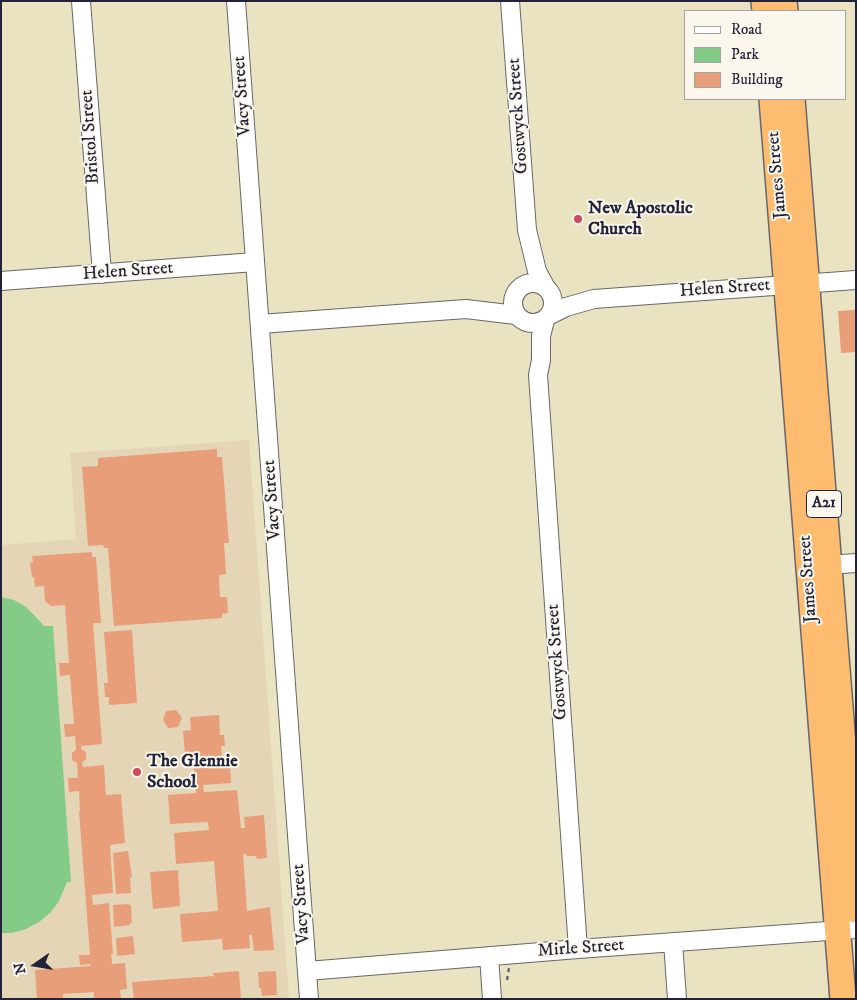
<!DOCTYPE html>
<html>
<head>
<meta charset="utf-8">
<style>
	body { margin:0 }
	#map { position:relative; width:857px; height:1000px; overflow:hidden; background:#eae3c1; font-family:"IM FELL DW Pica",serif }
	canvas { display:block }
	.frame { position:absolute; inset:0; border:2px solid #22223b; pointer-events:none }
	.legend { position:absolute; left:684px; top:10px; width:162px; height:90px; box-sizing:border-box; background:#fbf7ec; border:1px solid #a4a2a5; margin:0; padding:6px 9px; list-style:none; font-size:15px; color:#22223b }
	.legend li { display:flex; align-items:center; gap:10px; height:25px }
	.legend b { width:25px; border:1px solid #a4a2a5 }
	.north { position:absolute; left:10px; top:940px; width:50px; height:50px; -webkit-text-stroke:4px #fbf7ec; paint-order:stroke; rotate:257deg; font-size:14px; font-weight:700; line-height:20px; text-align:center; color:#22223b }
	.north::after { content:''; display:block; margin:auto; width:18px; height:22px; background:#22223b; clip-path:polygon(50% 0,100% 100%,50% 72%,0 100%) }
</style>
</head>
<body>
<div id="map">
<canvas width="857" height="1000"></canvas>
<div class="frame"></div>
<ul class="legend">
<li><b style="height:6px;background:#fff"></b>Road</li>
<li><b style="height:14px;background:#83cb87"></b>Park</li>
<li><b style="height:14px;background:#e89e79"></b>Building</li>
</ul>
<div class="north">N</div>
</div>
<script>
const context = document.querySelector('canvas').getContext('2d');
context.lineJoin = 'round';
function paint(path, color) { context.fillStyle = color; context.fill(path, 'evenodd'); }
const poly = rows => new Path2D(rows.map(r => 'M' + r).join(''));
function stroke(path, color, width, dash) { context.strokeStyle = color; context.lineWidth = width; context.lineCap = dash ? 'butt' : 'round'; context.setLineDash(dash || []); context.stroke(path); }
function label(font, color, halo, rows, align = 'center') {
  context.font = font + ' "IM FELL DW Pica",serif'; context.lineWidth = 4; context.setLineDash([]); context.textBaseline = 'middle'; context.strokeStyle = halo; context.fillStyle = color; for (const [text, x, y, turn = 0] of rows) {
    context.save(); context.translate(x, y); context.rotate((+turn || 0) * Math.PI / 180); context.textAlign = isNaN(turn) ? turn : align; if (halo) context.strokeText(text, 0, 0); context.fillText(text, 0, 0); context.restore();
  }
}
const built = poly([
	[249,440,289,999,1,999,1,545,76,539,70,453]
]);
const green = poly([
	[1,597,14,600,26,607,36,617,44,626,53,626,71,882,67,882,59,901,50,913,39,922,26,929,12,933,1,933]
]);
const building = poly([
	[855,310,856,352,841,353,838,311],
	[217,449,217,457,222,457,229,543,224,543,226,574,219,575,220,597,227,597,228,613,222,614,222,618,114,626,108,548,104,548,103,545,88,546,82,467,98,466,98,458],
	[92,552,92,557,96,557,101,623,93,623,102,744,81,746,81,749,86,752,86,759,82,763,83,767,104,765,106,795,121,794,125,843,110,845,113,893,92,895,93,905,109,903,113,954,111,954,112,964,125,963,127,989,120,990,121,999,94,999,94,992,63,994,63,999,37,999,35,970,91,966,90,964,80,965,79,955,90,955,79,811,80,811,79,791,69,792,68,778,78,778,77,763,72,760,72,753,76,750,75,736,65,737,64,724,74,724,70,675,60,676,59,663,69,663,65,605,51,606,45,601,44,586,35,587,34,577,32,577,30,563,33,562,32,556],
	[132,630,137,703,109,705,109,697,105,697,104,683,108,683,104,632],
	[176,710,182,718,178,727,168,728,163,720,166,711],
	[219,715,220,735,224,735,225,746,221,746,223,766,230,765,231,783,203,785,204,792,237,790,241,828,245,828,244,817,264,815,267,858,257,859,256,856,247,856,246,854,243,854,247,911,270,907,274,950,254,951,252,935,249,935,250,948,223,950,222,939,182,942,180,914,218,911,214,861,176,864,174,833,209,830,208,822,170,824,168,795,196,793,193,754,185,754,183,731,191,730,190,717],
	[128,851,132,877,130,877,131,893,116,894,113,853],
	[178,870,180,906,153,909,150,872],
	[129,904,129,906,131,905,132,923,130,923,130,925,114,927,113,905],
	[133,936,135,954,117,956,116,938],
	[239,971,241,999,134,999,132,982,214,976,213,973],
	[276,971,277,995,262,996,261,988,259,988,258,972]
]);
const path = poly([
	[507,980,509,968]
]);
const minor = poly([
	[81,1,102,274],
	[236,1,309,999],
	[510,1,527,230,537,271,545,286],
	[1,281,255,262],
	'513 303a20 20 0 1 1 40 0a20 20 0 1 1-40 0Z',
	[550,315,566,307,594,299,856,280],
	[545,320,541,336,541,360,538,375,578,949],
	[260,324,466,309,516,315],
	[829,565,856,563],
	[673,942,677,999],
	[489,956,492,999],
	[307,971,578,949,856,929]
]);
const highway = poly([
	[764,1,765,11],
	[784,1,785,11],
	[772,99,843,999],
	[792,99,856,910]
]);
const markers = [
	[578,219,5,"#d1495b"],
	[137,772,5,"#d1495b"]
];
const shields = [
	[824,504,35]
];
const shieldNames = [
	["A21",824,504]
];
const streetNames = [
	["Vacy Street",243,96,-94],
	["Gostwyck Street",519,116,-94],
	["Bristol Street",91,137,-94],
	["James Street",778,175,-95],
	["Helen Street",128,272,-4],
	["Helen Street",725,289,-4],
	["Vacy Street",273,500,-94],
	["James Street",809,579,-94],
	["Gostwyck Street",558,662,-94],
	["Vacy Street",302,904,-94],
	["Mirle Street",581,949,-4]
];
const poiNames = [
	["New Apostolic",588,209],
	["Church",588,230],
	["The Glennie",147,762],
	["School",147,783]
];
paint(built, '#e5d5b7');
paint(green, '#83cb87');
paint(building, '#e89e79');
stroke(minor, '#68666a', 20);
stroke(highway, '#68666a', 28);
stroke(path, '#68666a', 2.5, [4, 4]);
stroke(minor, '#fff', 18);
stroke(highway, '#febc70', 25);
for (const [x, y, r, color] of markers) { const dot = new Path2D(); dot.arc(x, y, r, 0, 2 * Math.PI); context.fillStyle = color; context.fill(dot); stroke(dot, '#fbf7ec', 2); }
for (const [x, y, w] of shields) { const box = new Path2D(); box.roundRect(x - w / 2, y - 13.5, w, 27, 4); context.fillStyle = '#fbf7ec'; context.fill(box); stroke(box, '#22223b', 1); }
label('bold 16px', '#22223b', null, shieldNames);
label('18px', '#22223b', '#fbf7ec', streetNames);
label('bold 18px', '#22223b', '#fbf7ec', poiNames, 'left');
</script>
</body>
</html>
